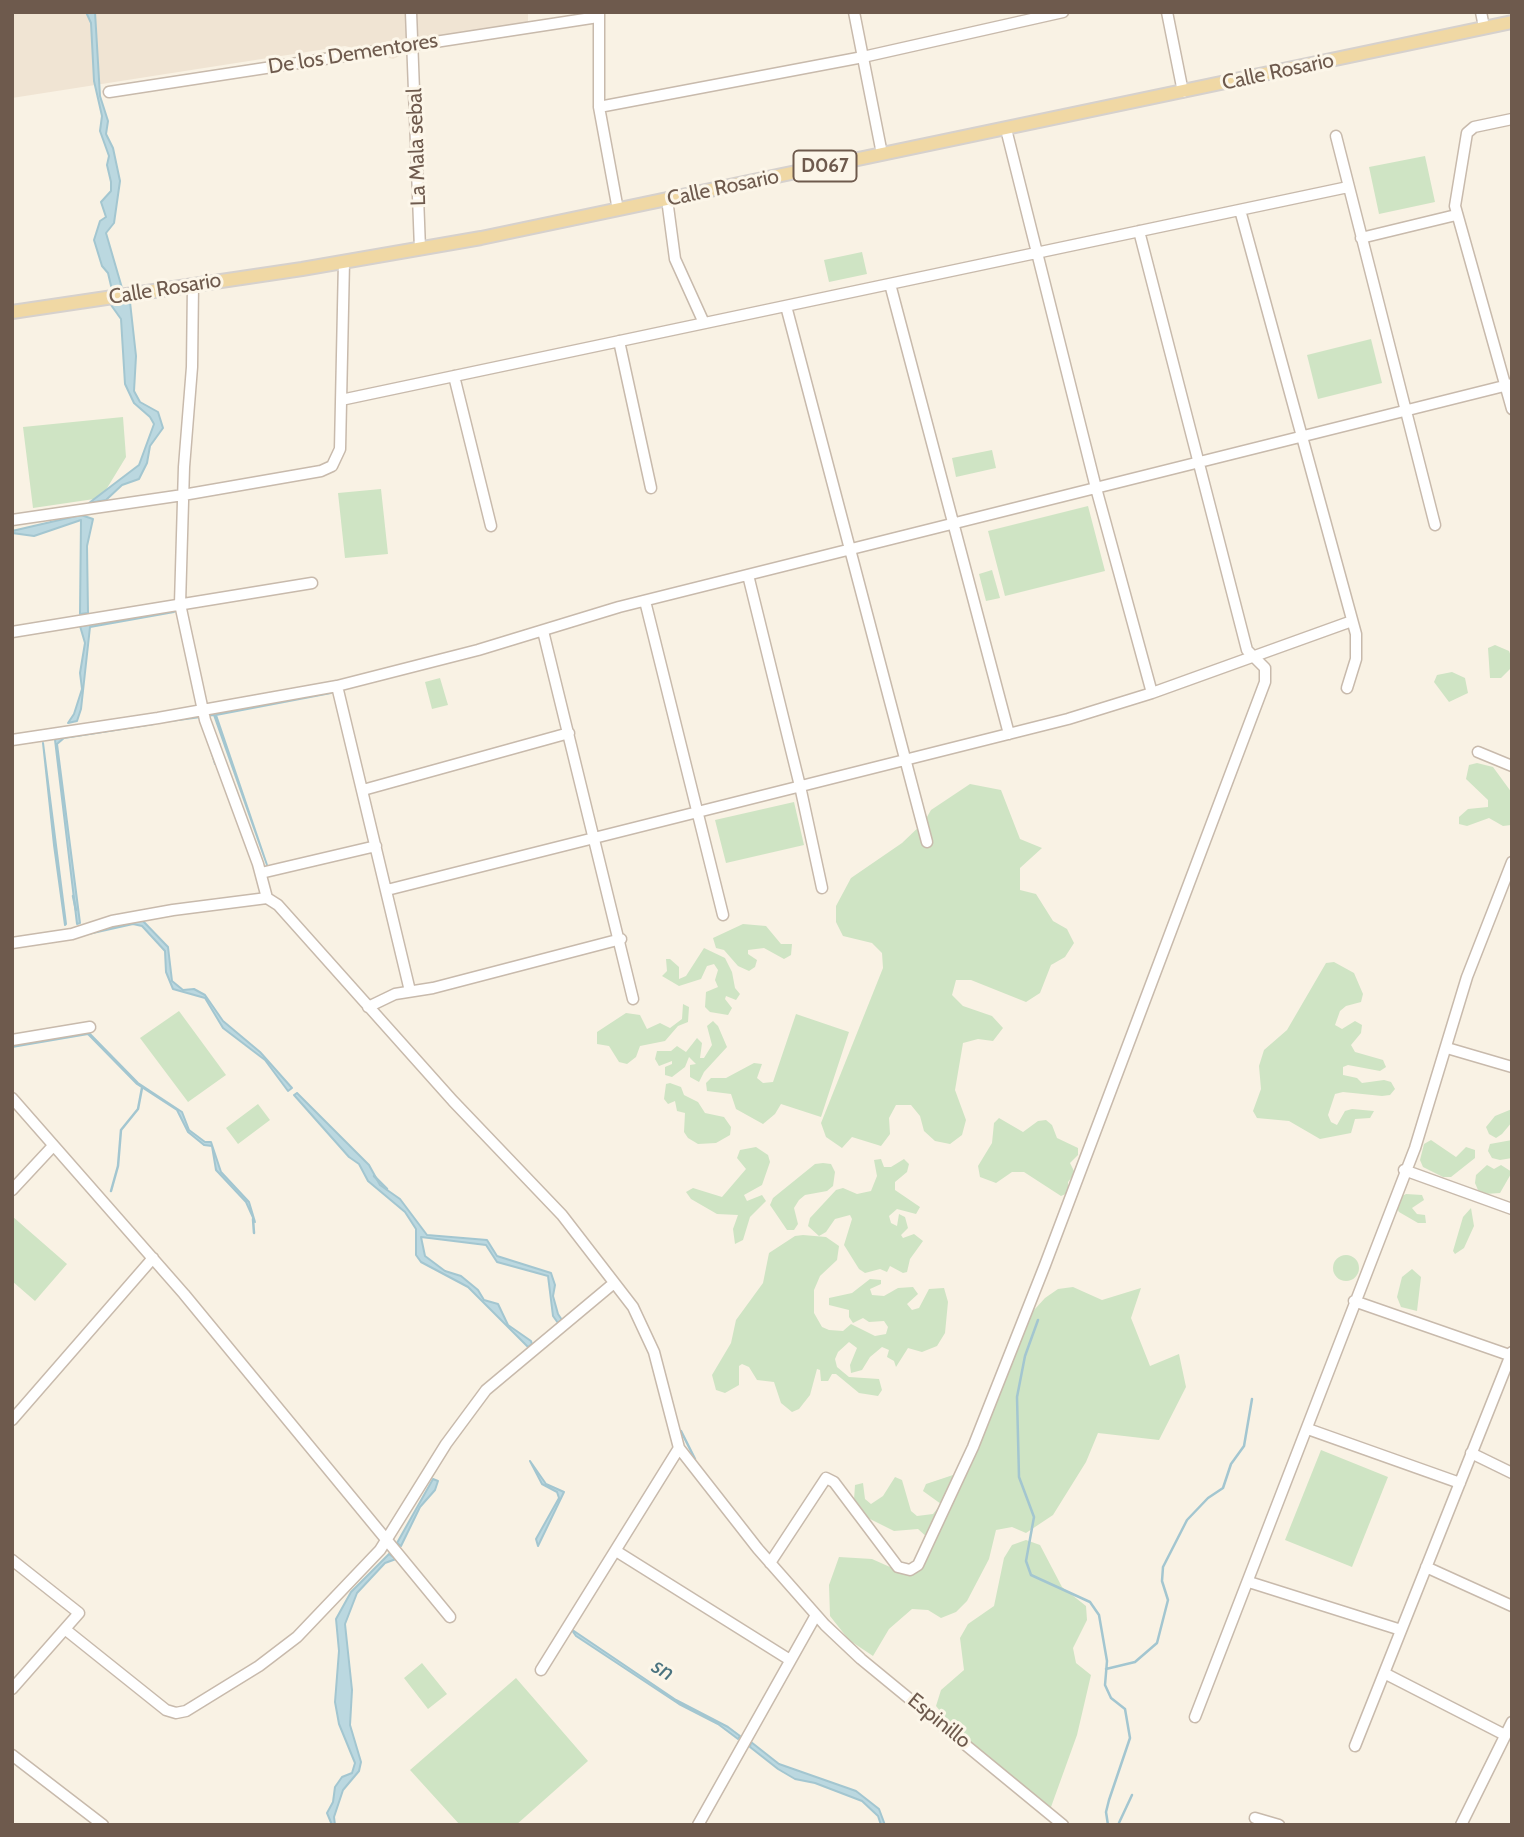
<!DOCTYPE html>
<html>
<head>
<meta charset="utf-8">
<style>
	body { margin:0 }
	#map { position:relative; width:1524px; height:1837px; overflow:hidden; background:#f9f2e4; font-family:Cabin,sans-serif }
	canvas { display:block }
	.frame { position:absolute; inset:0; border:14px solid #6e5a4d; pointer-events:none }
</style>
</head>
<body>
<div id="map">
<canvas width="1524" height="1837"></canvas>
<div class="frame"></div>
</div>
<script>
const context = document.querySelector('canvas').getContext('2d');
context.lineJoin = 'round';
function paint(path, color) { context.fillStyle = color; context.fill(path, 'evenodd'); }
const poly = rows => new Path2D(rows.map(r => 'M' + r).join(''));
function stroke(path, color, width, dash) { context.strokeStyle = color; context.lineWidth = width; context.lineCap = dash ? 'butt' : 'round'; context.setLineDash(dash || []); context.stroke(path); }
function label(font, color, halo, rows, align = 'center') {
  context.font = font + ' Cabin,sans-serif'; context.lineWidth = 6; context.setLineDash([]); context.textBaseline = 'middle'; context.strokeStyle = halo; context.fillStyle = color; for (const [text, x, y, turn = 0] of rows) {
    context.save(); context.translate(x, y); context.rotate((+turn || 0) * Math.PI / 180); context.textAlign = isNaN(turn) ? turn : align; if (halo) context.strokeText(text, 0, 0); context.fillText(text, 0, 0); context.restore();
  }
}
const residential = poly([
	[12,12,528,12,528,22,445,35,393,59,345,46,12,98]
]);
const green = poly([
	[1425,156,1435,202,1379,214,1369,167],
	[862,252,867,274,829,282,824,260],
	[1371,339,1382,383,1318,399,1307,355],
	[123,417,126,457,101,498,33,508,23,427],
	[992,450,996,468,956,477,952,458],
	[381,489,388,554,345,558,338,493],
	[1088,506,1105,571,1005,596,988,531],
	[992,570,1000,598,986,601,979,574],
	[1495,645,1509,651,1512,659,1511,668,1501,678,1490,678,1488,648],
	[1452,672,1465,678,1468,693,1449,702,1434,682,1437,675],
	[440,678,448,705,432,709,425,682],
	[1477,763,1493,767,1512,793,1511,825,1503,826,1489,818,1467,826,1459,824,1459,817,1468,809,1488,807,1488,800,1466,779,1469,765],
	[970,784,1001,790,1020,839,1042,848,1020,868,1020,890,1036,894,1053,921,1067,929,1074,943,1065,957,1051,965,1040,993,1026,1002,971,980,956,980,952,995,963,1006,992,1016,1003,1028,993,1041,978,1039,963,1043,955,1090,966,1120,962,1135,950,1144,935,1141,924,1131,920,1116,911,1105,896,1105,889,1118,890,1134,881,1146,852,1137,842,1148,826,1137,821,1123,883,968,882,953,872,943,843,936,836,922,836,906,851,878,902,843,924,822,931,810],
	[794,802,804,845,726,863,715,820],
	[743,924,766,926,781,944,792,944,791,955,784,959,764,948,748,950,748,954,757,960,755,967,749,971,738,966,724,950,716,948,713,938],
	[704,948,725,958,732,972,735,988,740,994,736,1000,726,996,725,999,732,1008,728,1015,710,1012,705,1007,706,992,718,987,715,980,718,970,714,964,707,966,701,979,679,986,662,976,667,971,666,959,670,959,679,967,679,979,686,976],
	[1334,962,1354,973,1363,994,1361,1002,1346,1006,1340,1011,1335,1025,1342,1029,1355,1021,1362,1025,1361,1033,1351,1045,1355,1052,1383,1060,1386,1067,1380,1071,1348,1065,1343,1067,1343,1075,1357,1078,1362,1083,1384,1080,1391,1082,1395,1089,1390,1095,1382,1096,1343,1092,1335,1094,1328,1115,1331,1122,1337,1125,1345,1111,1352,1109,1374,1111,1370,1118,1355,1119,1351,1133,1320,1139,1289,1121,1257,1118,1253,1111,1261,1089,1259,1066,1264,1050,1287,1030,1326,963],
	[683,1004,689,1007,688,1022,678,1026,665,1041,640,1046,636,1057,627,1064,619,1062,609,1046,597,1044,597,1032,626,1013,640,1015,647,1029,660,1023,670,1028,682,1019],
	[179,1011,226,1075,188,1102,140,1038],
	[796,1014,849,1032,821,1117,781,1104,775,1114,763,1124,736,1109,731,1094,707,1091,706,1083,711,1078,726,1078,754,1063,762,1064,757,1078,763,1083,773,1082],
	[713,1021,718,1026,727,1047,704,1072,699,1082,690,1077,690,1065,696,1064,689,1057,685,1067,672,1077,665,1075,665,1067,672,1064,672,1061,659,1066,655,1059,657,1051,671,1051,677,1046,686,1052,697,1038,702,1043,700,1058,704,1058,712,1045,707,1026],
	[670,1083,681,1087,684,1095,698,1102,705,1113,724,1117,731,1127,730,1135,716,1143,698,1144,688,1138,684,1132,685,1113,677,1111,675,1101,668,1104,664,1099,666,1084],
	[258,1104,270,1120,238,1144,226,1128],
	[1512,1109,1512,1122,1502,1134,1496,1138,1489,1134,1486,1127,1495,1116],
	[999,1118,1023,1132,1038,1121,1046,1120,1052,1125,1057,1138,1078,1148,1078,1155,1070,1163,1075,1173,1068,1182,1068,1193,1061,1196,1024,1172,1012,1172,996,1183,980,1177,978,1166,992,1143,994,1123],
	[1431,1140,1456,1157,1466,1147,1475,1150,1475,1158,1451,1177,1443,1177,1423,1167,1420,1160,1424,1144],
	[1512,1140,1512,1158,1500,1160,1492,1158,1488,1151,1490,1144],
	[756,1147,768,1155,770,1162,762,1185,744,1195,747,1201,762,1195,766,1201,750,1217,743,1240,735,1244,733,1229,738,1215,717,1214,691,1199,686,1192,693,1188,722,1197,746,1169,737,1158,740,1150],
	[881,1159,884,1167,891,1167,904,1159,909,1164,907,1172,895,1182,895,1190,920,1207,916,1214,897,1209,889,1216,891,1223,897,1226,899,1214,905,1217,908,1228,901,1235,903,1238,914,1234,923,1241,910,1259,907,1272,903,1273,890,1266,887,1272,880,1269,865,1273,859,1269,844,1245,852,1219,850,1215,835,1219,826,1232,819,1236,808,1226,810,1218,836,1190,843,1188,857,1194,871,1191,877,1176,874,1160],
	[823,1163,831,1164,835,1172,833,1186,827,1191,805,1195,799,1200,794,1208,798,1224,794,1230,787,1230,770,1205,773,1198,815,1164],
	[1487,1165,1494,1169,1501,1165,1512,1172,1500,1193,1485,1194,1478,1190,1475,1183,1476,1175],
	[1406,1194,1422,1195,1424,1200,1412,1208,1417,1214,1425,1215,1426,1223,1418,1223,1399,1212,1396,1206,1398,1198],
	[1471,1208,1474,1226,1464,1248,1455,1254,1453,1251,1463,1217],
	[12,1216,67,1264,35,1301,12,1281],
	[803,1235,826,1237,839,1246,837,1260,820,1276,814,1290,814,1313,822,1327,829,1330,843,1331,851,1324,875,1336,886,1334,888,1327,884,1321,869,1322,863,1318,853,1323,849,1317,849,1310,829,1305,829,1298,852,1293,870,1279,881,1280,881,1284,870,1289,872,1295,884,1296,898,1288,913,1287,918,1294,907,1304,912,1310,919,1308,929,1289,944,1288,948,1302,945,1333,937,1346,922,1352,908,1348,896,1367,894,1361,887,1357,889,1350,882,1347,870,1357,862,1370,851,1373,850,1365,857,1348,849,1342,838,1352,835,1359,837,1367,849,1377,879,1379,882,1390,878,1396,859,1393,836,1374,832,1374,828,1381,821,1381,820,1370,817,1369,810,1395,799,1409,792,1412,781,1403,774,1382,757,1380,749,1367,742,1364,739,1366,739,1385,725,1393,716,1390,712,1375,731,1343,736,1320,763,1283,769,1253,795,1236],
	'1333 1268a13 13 0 1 1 26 0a13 13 0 1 1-26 0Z',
	[1412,1269,1421,1277,1417,1311,1401,1307,1397,1297,1402,1277],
	[1073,1287,1102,1300,1141,1288,1131,1318,1150,1366,1179,1354,1186,1387,1159,1440,1098,1433,1086,1462,1053,1515,1026,1533,1012,1527,996,1530,989,1559,967,1601,956,1612,941,1618,928,1610,912,1609,889,1629,873,1656,849,1640,830,1616,829,1585,839,1557,872,1559,899,1571,916,1566,929,1539,918,1529,894,1531,860,1514,854,1500,855,1485,863,1483,865,1499,871,1504,883,1496,895,1477,902,1480,911,1511,917,1516,933,1514,941,1504,923,1491,926,1484,959,1473,1014,1332,1045,1298,1058,1289],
	[1321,1450,1388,1477,1352,1567,1285,1540],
	[1026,1540,1040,1545,1062,1587,1086,1606,1087,1620,1073,1648,1076,1663,1091,1675,1077,1735,1051,1807,1036,1810,1013,1786,987,1768,936,1706,941,1690,964,1670,960,1638,968,1624,994,1606,1004,1558,1012,1545],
	[422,1663,447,1694,428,1709,404,1678],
	[516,1678,588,1761,516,1825,460,1825,410,1770]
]);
const water = poly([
	[86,12,95,12,100,96,108,121,106,134,113,148,120,181,114,223,106,233,122,288,112,290,108,273,102,266,94,240,100,221,106,217,101,202,111,191,111,182,107,165,109,156,100,131,102,116,94,81,91,23,86,12],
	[130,302,136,356,134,391,140,402,158,412,163,428,150,446,147,463,139,479,122,485,106,500,89,503,139,465,154,424,150,417,134,403,125,384,121,319,111,305,130,302],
	[81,515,93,519,87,546,88,613,80,614,81,520,34,536,12,533,12,531,81,515],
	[174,612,90,627,81,709,77,721,68,723,74,714,82,689,80,673,85,643,80,626,174,612],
	[331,693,216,715,267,865,214,715,206,716,220,745,212,751,215,764,201,717,163,722,331,693],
	[154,724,64,738,57,744,80,923,77,924,55,740,57,738,154,724],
	[43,743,66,924,65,925,54,845,43,743],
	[142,920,168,947,172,981,183,990,194,989,205,995,223,1021,260,1052,292,1088,288,1091,265,1060,223,1028,205,998,173,989,166,972,165,951,142,926,133,924,75,937,142,920],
	[89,1033,138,1083,182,1112,189,1130,205,1142,211,1142,221,1172,249,1202,255,1222,246,1202,216,1170,212,1146,204,1145,188,1132,177,1110,137,1084,88,1034,12,1047,89,1033],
	[297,1093,369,1165,380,1185,400,1199,427,1235,487,1240,497,1256,551,1273,555,1285,553,1296,558,1314,562,1320,558,1323,553,1316,548,1276,497,1262,486,1245,421,1237,425,1256,445,1271,461,1276,478,1290,484,1300,498,1304,508,1325,531,1341,532,1344,528,1347,468,1287,421,1262,416,1255,416,1229,405,1212,368,1181,359,1164,349,1157,294,1095,297,1093],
	[530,1461,546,1484,564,1492,538,1546,536,1539,559,1498,557,1492,542,1484,530,1461],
	[433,1479,438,1481,435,1490,420,1507,401,1546,397,1543,433,1479],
	[389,1554,396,1559,385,1563,357,1593,345,1624,352,1690,350,1725,361,1762,359,1771,343,1790,334,1817,335,1825,332,1825,327,1813,333,1802,335,1787,342,1777,352,1773,355,1763,339,1724,335,1702,339,1651,336,1619,351,1592,389,1554],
	[571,1629,676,1700,728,1727,740,1736,738,1739,718,1724,679,1704,576,1636,571,1629],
	[751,1742,779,1764,856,1791,879,1809,885,1825,881,1825,878,1816,862,1801,815,1783,795,1779,778,1769,750,1747,751,1742]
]);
const stream = poly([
	[73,896,76,910],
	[374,1176,387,1189],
	[111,1191,118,1166,121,1130,138,1109,142,1088],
	[253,1219,254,1233],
	[1038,1320,1025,1356,1017,1397,1019,1477,1034,1517,1026,1561,1031,1575,1090,1602,1099,1615,1107,1661,1105,1685,1111,1698,1125,1709,1130,1738,1109,1800,1106,1812,1108,1825],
	[681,1431,695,1459],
	[1106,1669,1135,1662,1157,1643,1168,1600,1162,1581,1163,1567,1187,1520,1208,1498,1223,1488,1231,1464,1244,1446,1252,1399],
	[1118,1825,1132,1795]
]);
const minor = poly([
	[411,12,420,249],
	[854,12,882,154],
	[1167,12,1183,92],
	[1481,12,1484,27],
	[599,13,599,107,618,210],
	[109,92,598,17],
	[599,107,863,57,1063,12],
	[1512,119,1474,127,1467,133,1455,206,1512,409],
	[1006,129,1096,488,1152,693],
	[1336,136,1435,525],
	[667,199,675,259,704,323],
	[1240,210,1356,634,1356,659,1347,688],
	[1361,238,1456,215],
	[193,284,192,367,184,467,180,604,205,720,258,864,267,898],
	[890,284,1009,734],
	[786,306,927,842],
	[619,341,651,488],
	[454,376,491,526],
	[341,400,1348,187],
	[12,520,183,495,321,471,332,466,340,449,344,261],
	[748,575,800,786,822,888],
	[645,601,723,915],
	[543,631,633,999],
	[12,632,312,583],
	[337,686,410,991],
	[12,740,158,718,337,686,478,650,619,607,1512,384],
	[1478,752,1512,766],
	[363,790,569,733],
	[261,873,376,846],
	[387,890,1068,719,1152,693,1352,621],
	[12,943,72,934,112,921,173,910,267,898,278,905,453,1101,562,1215,633,1307,654,1352,679,1448,758,1549,825,1625,861,1659,1063,1825],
	[368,1007,395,994,433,988,621,939],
	[12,1040,90,1027],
	[1447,1048,1512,1067],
	[12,1098,184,1294,450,1617],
	[1404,1170,1512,1209],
	[12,1190,53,1146],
	[1354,1301,1512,1356],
	[12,1420,153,1258],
	[1308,1429,1460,1483],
	[1471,1453,1512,1473],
	[616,1551,790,1660],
	[12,1560,79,1613,12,1689],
	[770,1563,826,1478,834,1482,898,1567,910,1570,918,1565,973,1447,1045,1265,1265,682,1265,668,1247,650,1139,231],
	[1426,1567,1512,1606],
	[1249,1582,1401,1630],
	[66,1630,166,1710,176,1713,186,1711,259,1666,297,1637,380,1550,446,1444,486,1390,614,1283],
	[541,1670,679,1448],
	[1384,1673,1505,1735],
	[1195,1717,1415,1148,1467,977,1512,862],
	[1355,1746,1512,1352],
	[12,1755,103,1825],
	[1255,1818,1279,1825],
	[698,1825,816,1615],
	[1461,1825,1512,1722]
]);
const major = poly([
	[12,312,302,269,481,238,1512,22]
]);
const shields = [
	[825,166,63]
];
const shieldNames = [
	["D067",825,166]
];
const streetNames = [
	["De los Dementores",353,54,-9],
	["Calle Rosario",1278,72,-12],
	["La Mala sebal",417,147,-92],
	["Calle Rosario",723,188,-12],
	["Calle Rosario",165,289,-9],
	["Espinillo",939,1721,39]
];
const waterNames = [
	["sn",663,1670,32]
];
paint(residential, '#f0e4d3');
paint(green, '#cfe4c4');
paint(water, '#bbd8e0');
stroke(water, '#a3c6d0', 2);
stroke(stream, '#a3c6d0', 2.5);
stroke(minor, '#c8baac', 13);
stroke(major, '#d6d1cd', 16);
stroke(minor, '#fff', 10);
stroke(major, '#f0d8a4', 12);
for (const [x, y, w] of shields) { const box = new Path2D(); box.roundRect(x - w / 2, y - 15.5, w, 31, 5); context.fillStyle = '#fcf6e9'; context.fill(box); stroke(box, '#6e5a4d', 2); }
label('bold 19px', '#6e5a4d', null, shieldNames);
label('21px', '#6e5a4d', '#fcf6e9', streetNames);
label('italic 23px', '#4a737f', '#fcf6e9', waterNames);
</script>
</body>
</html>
